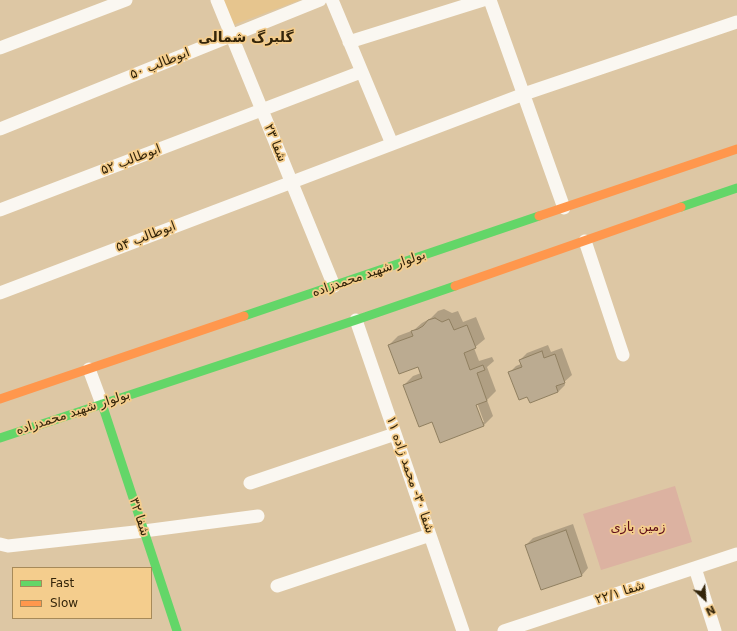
<!DOCTYPE html>
<html>
<head>
<meta charset="utf-8">
<style>
	body { margin:0 }
	#map { position:relative; width:737px; height:631px; overflow:hidden; background:#ddc7a4; font-family:"DejaVu Sans",sans-serif }
	canvas { display:block }
	.legend { position:absolute; left:12px; top:567px; width:140px; height:52px; box-sizing:border-box; background:#f4cd8d; border:1px solid #a78a59; margin:0; padding:5px 7px; list-style:none; font-size:12px; color:#34250a }
	.legend li { display:flex; align-items:center; gap:8px; height:20px }
	.legend b { width:20px; border:1px solid #a78a59 }
	.north { position:absolute; left:685px; top:579px; width:40px; height:40px; -webkit-text-stroke:3px #f4cd8d; paint-order:stroke; rotate:154deg; font-size:11px; font-weight:700; line-height:16px; text-align:center; color:#34250a }
	.north::after { content:''; display:block; margin:auto; width:14px; height:18px; background:#34250a; clip-path:polygon(50% 0,100% 100%,50% 72%,0 100%) }
</style>
</head>
<body>
<div id="map">
<canvas width="737" height="631"></canvas>
<ul class="legend">
<li><b style="height:5px;background:#63d668"></b>Fast</li>
<li><b style="height:5px;background:#ff974d"></b>Slow</li>
</ul>
<div class="north">N</div>
</div>
<script>
const context = document.querySelector('canvas').getContext('2d');
context.lineJoin = 'round';
function paint(path, color) { context.fillStyle = color; context.fill(path, 'evenodd'); }
const poly = rows => new Path2D(rows.map(r => 'M' + r).join(''));
function stroke(path, color, width, dash) { context.strokeStyle = color; context.lineWidth = width; context.lineCap = dash ? 'butt' : 'round'; context.setLineDash(dash || []); context.stroke(path); }
function label(font, color, halo, rows, align = 'center') {
  context.font = font + ' "DejaVu Sans",Vazirmatn,sans-serif'; context.lineWidth = 3.5; context.setLineDash([]); context.textBaseline = 'middle'; context.strokeStyle = halo; context.fillStyle = color; for (const [text, x, y, turn = 0] of rows) {
    context.save(); context.translate(x, y); context.rotate((+turn || 0) * Math.PI / 180); context.textAlign = isNaN(turn) ? turn : align; if (halo) context.strokeText(text, 0, 0); context.fillText(text, 0, 0); context.restore();
  }
}
const built = poly([
	[223,0,300,0,233,25]
]);
const green = poly([
	[675,486,692,542,601,570,583,514]
]);
const shadow = poly([
	[444,309,452,313,458,311,463,322,476,317,485,339,474,348,479,361,492,357,494,361,487,367,496,391,487,400,493,416,484,425,433,421,404,385,413,376,421,373,419,365,389,345,398,336,414,330,422,323,431,318,438,311],
	[476,400,484,422,482,422,474,401],
	[548,345,551,352,562,348,572,375,564,382,565,385,558,392,528,395,510,372,516,366,521,364,520,360,527,353],
	[573,524,588,568,582,575,526,545,533,538]
]);
const building = poly([
	[435,318,442,322,449,319,454,330,467,325,476,348,464,353,470,370,483,365,485,370,477,373,487,401,476,405,484,426,440,443,432,422,419,427,403,385,422,378,418,367,399,374,388,345,413,336,411,331,418,329,423,326,428,320,435,318],
	[542,351,544,358,555,354,565,383,556,386,558,392,530,403,527,397,519,400,508,372,522,367,519,360,542,351],
	[566,530,582,576,541,590,525,545,566,530]
]);
const street = poly([
	[217,0,334,286],
	[332,0,392,144],
	[490,0,564,208],
	[349,42,483,0],
	[0,48,126,0],
	[0,129,320,0],
	[0,210,361,72],
	[585,241,623,355],
	[0,293,524,94,737,22],
	[356,320,463,631],
	[89,369,102,404],
	[250,483,395,434],
	[0,544,8,546,144,531,258,516],
	[695,568,715,631],
	[277,586,430,535],
	[504,631,737,554]
]);
const fast = poly([
	[681,207,737,188],
	[244,316,539,216],
	[102,404,177,631],
	[0,438,356,320,455,286]
]);
const slow = poly([
	[539,216,737,149],
	[455,286,681,207],
	[0,399,244,316]
]);
const streetNames = [
	["ابوطالب ۵۰",160,64,-22],
	["شفا ۲۳",275,143,68],
	["ابوطالب ۵۲",131,160,-21],
	["ابوطالب ۵۴",146,237,-21],
	["بولوار شهید محمدزاده",369,274,-19],
	["بولوار شهید محمدزاده",73,413,-18],
	["شفا ۳۰- محمد زاده ۱۱",410,475,71],
	["شفا ۳۲",139,517,72],
	["۲۲/۱ شفا",620,593,-18]
];
const parkNames = [
	["زمین بازی",638,528]
];
const neighbourhoodNames = [
	["گلبرگ شمالی",246,38]
];
paint(built, '#e6c58e');
paint(green, '#dcb2a1');
paint(shadow, '#0003');
paint(building, '#bbab91');
stroke(building, '#8f7f60', 1);
stroke(street, '#faf7f1', 13);
stroke(fast, '#63d668', 9);
stroke(slow, '#ff974d', 9);
label('13px', '#34250a', '#f4cd8d', streetNames);
label('13px', '#600f1a', '#f4cd8d', parkNames);
label('bold 14px', '#34250a', '#f4cd8d', neighbourhoodNames);
</script>
</body>
</html>
